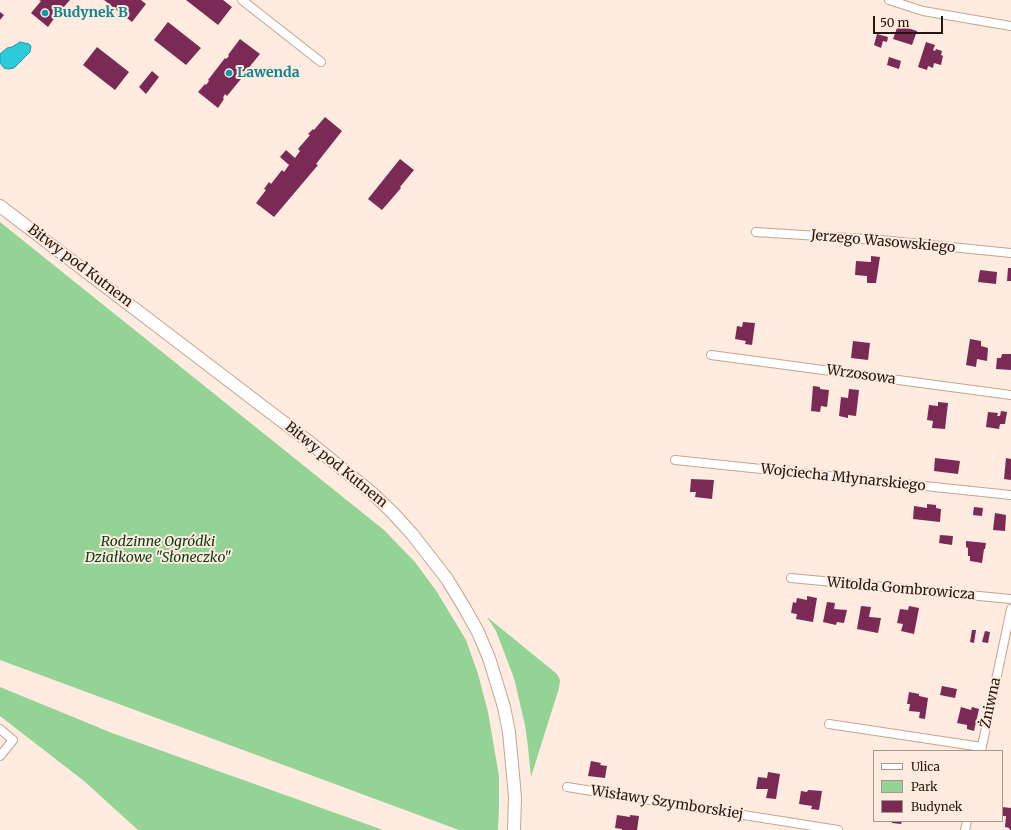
<!DOCTYPE html>
<html>
<head>
<meta charset="utf-8">
<style>
	body { margin:0 }
	#map { position:relative; width:1011px; height:830px; overflow:hidden; background:#ffebdf; font-family:Merriweather,serif }
	canvas { display:block }
	.legend { position:absolute; left:873px; top:750px; width:130px; height:72px; box-sizing:border-box; background:#ffebdf; border:1px solid #a7978d; margin:0; padding:5px 7px; list-style:none; font-size:12px; color:#231811 }
	.legend li { display:flex; align-items:center; gap:8px; height:20px }
	.legend b { width:20px; border:1px solid #a7978d }
	.scale { position:absolute; left:873px; top:16px; width:70px; height:18px; box-sizing:border-box; border:2px solid #231811; border-top:0; padding-left:5px; font-size:12px; line-height:14px; white-space:nowrap; color:#231811; -webkit-text-stroke:3px #ffebdf; paint-order:stroke }
</style>
</head>
<body>
<div id="map">
<canvas width="1011" height="830"></canvas>
<ul class="legend">
<li><b style="height:5px;background:#fff"></b>Ulica</li>
<li><b style="height:11px;background:#93d395"></b>Park</li>
<li><b style="height:11px;background:#7b2955"></b>Budynek</li>
</ul>
<div class="scale">50 m</div>
</div>
<script>
const context = document.querySelector('canvas').getContext('2d');
context.lineJoin = 'round';
function paint(path, color) { context.fillStyle = color; context.fill(path, 'evenodd'); }
const poly = rows => new Path2D(rows.map(r => 'M' + r).join(''));
function stroke(path, color, width, dash) { context.strokeStyle = color; context.lineWidth = width; context.lineCap = dash ? 'butt' : 'round'; context.setLineDash(dash || []); context.stroke(path); }
function label(font, color, halo, rows, align = 'center') {
  context.font = font + ' Merriweather,serif'; context.lineWidth = 4; context.setLineDash([]); context.textBaseline = 'middle'; context.strokeStyle = halo; context.fillStyle = color; for (const [text, x, y, turn = 0] of rows) {
    context.save(); context.translate(x, y); context.rotate((+turn || 0) * Math.PI / 180); context.textAlign = isNaN(turn) ? turn : align; if (halo) context.strokeText(text, 0, 0); context.fillText(text, 0, 0); context.restore();
  }
}
const green = poly([
	[0,222,384,530,415,562,437,592,466,640,478,674,488,712,499,776,499,808,498,830,459,830,0,660],
	[487,617,557,674,560,680,559,688,531,777,528,747,525,725,514,678,496,631],
	[0,687,112,733,383,830,138,830,84,781,0,716]
]);
const water = poly([
	[20,42,29,44,31,46,30,52,14,68,8,69,4,68,0,63,0,54,7,48,12,47,20,42]
]);
const building = poly([
	[39,0,70,0,62,9,61,9,48,27,31,13,41,1],
	[104,0,141,0,146,4,132,22],
	[186,0,223,0,232,7,218,25],
	[0,12,4,15,0,20],
	[168,22,201,48,186,65,154,40],
	[898,25,917,31,912,45,893,39],
	[877,34,888,37,887,42,883,41,881,48,874,45],
	[240,39,260,54,247,70,246,69,243,72,245,74,227,96,225,94,223,98,224,99,218,108,198,92,205,84,206,85,209,81,208,80,225,58,226,59,229,56,228,55],
	[926,42,935,45,933,50,935,51,936,49,942,51,941,55,943,56,941,65,934,63,933,68,928,66,927,70,918,67],
	[97,47,129,72,115,90,83,65],
	[889,57,901,61,899,69,887,65],
	[152,71,159,77,146,94,139,87],
	[325,117,342,131,316,164,318,165,274,217,256,203,266,190,264,189,269,182,271,184,282,170,284,172,289,165,280,157,286,150,295,158,300,151,298,149,310,135,308,134,313,129,314,130],
	[400,159,414,170,400,187,401,188,382,210,368,199],
	[871,256,880,257,876,283,867,283,867,276,855,275,856,261,871,262],
	[1008,268,1011,268,1011,281,1007,281],
	[980,270,997,272,996,284,978,282],
	[743,322,755,323,752,345,745,344,746,341,735,339,737,326,742,327],
	[970,339,981,341,981,346,988,348,987,361,977,359,976,367,966,365],
	[853,341,870,343,868,360,851,358],
	[1002,354,1011,354,1011,370,996,369,997,358,1001,358],
	[813,386,820,387,820,389,829,390,827,407,821,406,820,412,811,411],
	[849,389,859,390,856,416,848,415,848,418,839,416,841,397,848,398],
	[938,402,948,403,945,429,932,428,933,421,927,420,929,405,938,406],
	[1001,411,1007,412,1005,424,1000,424,999,429,986,427,988,412,998,413,997,416,1000,416],
	[935,458,960,461,958,474,934,471],
	[1006,458,1011,459,1011,480,1004,479],
	[691,479,714,480,712,499,695,497,696,492,690,492],
	[927,504,936,505,936,508,941,509,940,522,913,519,914,506,927,508],
	[974,507,983,508,982,516,973,515],
	[995,513,1006,515,1005,531,993,530],
	[940,535,953,536,952,545,939,543],
	[966,541,986,543,985,549,984,549,982,563,970,561,970,556,968,556,968,548,966,547],
	[807,596,817,598,813,622,796,619,797,614,791,613,793,602,796,603,797,598,807,600],
	[827,602,835,603,834,609,847,610,844,623,837,622,836,625,823,622],
	[861,606,871,607,869,617,881,618,878,633,857,629],
	[909,606,919,608,914,634,901,631,903,624,897,623,900,609,908,610],
	[972,630,976,630,974,643,970,642],
	[985,631,990,632,988,643,982,642],
	[942,686,957,689,955,698,940,695],
	[909,692,919,694,919,696,928,698,925,719,919,718,920,712,909,711,910,704,907,704],
	[961,707,971,710,972,707,979,709,974,731,967,729,967,725,957,723],
	[591,761,601,763,600,765,607,766,605,778,588,776],
	[768,772,780,774,776,799,766,798,768,789,756,789,758,777,767,778],
	[808,790,822,791,819,810,811,809,812,806,799,804,801,791,807,792],
	[1002,807,1011,808,1011,830,1010,830,1009,828,1005,827,1006,816,1002,816],
	[617,815,630,817,630,815,639,816,637,830,622,830,622,829,615,828],
	[892,821,902,821,901,824,892,823]
]);
const street = poly([
	[242,0,321,62],
	[889,0,923,11,1011,26],
	[756,232,881,240,1011,253],
	[711,355,1011,395],
	[675,460,1011,495],
	[791,578,1011,599],
	[829,724,982,747],
	[0,729,13,740,0,756],
	[981,751,1011,609],
	[567,787,838,830],
	[965,830,967,821]
]);
const primary = poly([
	[0,206,308,441,372,493,393,513,412,534,447,579,464,607,478,632,489,658,504,707,509,732,515,797,514,830]
]);
const markers = [
	[45,13,4,"#0f9aa8"],
	[229,73,4,"#0f9aa8"]
];
const cultureNames = [
	["Budynek B",53,13],
	["Lawenda",237,73]
];
const streetNames = [
	["Jerzego Wasowskiego",883,242,5],
	["Bitwy pod Kutnem",80,266,37],
	["Wrzosowa",861,375,8],
	["Bitwy pod Kutnem",336,465,39],
	["Wojciecha Młynarskiego",843,478,6],
	["Witolda Gombrowicza",901,589,5],
	["Żniwna",991,703,-78],
	["Wisławy Szymborskiej",667,803,9]
];
const parkNames = [
	["Rodzinne Ogródki",158,542],
	["Działkowe \"Słoneczko\"",158,558]
];
paint(green, '#93d395');
paint(water, '#2ccbdc');
stroke(water, '#29959f', 1);
paint(building, '#7b2955');
stroke(street, '#c3a592', 10);
stroke(primary, '#c3a592', 14);
stroke(street, '#fff', 8);
stroke(primary, '#fff', 12);
for (const [x, y, r, color] of markers) { const dot = new Path2D(); dot.arc(x, y, r, 0, 2 * Math.PI); context.fillStyle = color; context.fill(dot); stroke(dot, '#ffebdf', 1.5); }
label('bold 14px', '#0d838f', '#ffebdf', cultureNames, 'left');
label('14px', '#231811', '#ffebdf', streetNames);
label('italic 14px', '#094012', '#ffebdf', parkNames);
</script>
</body>
</html>
